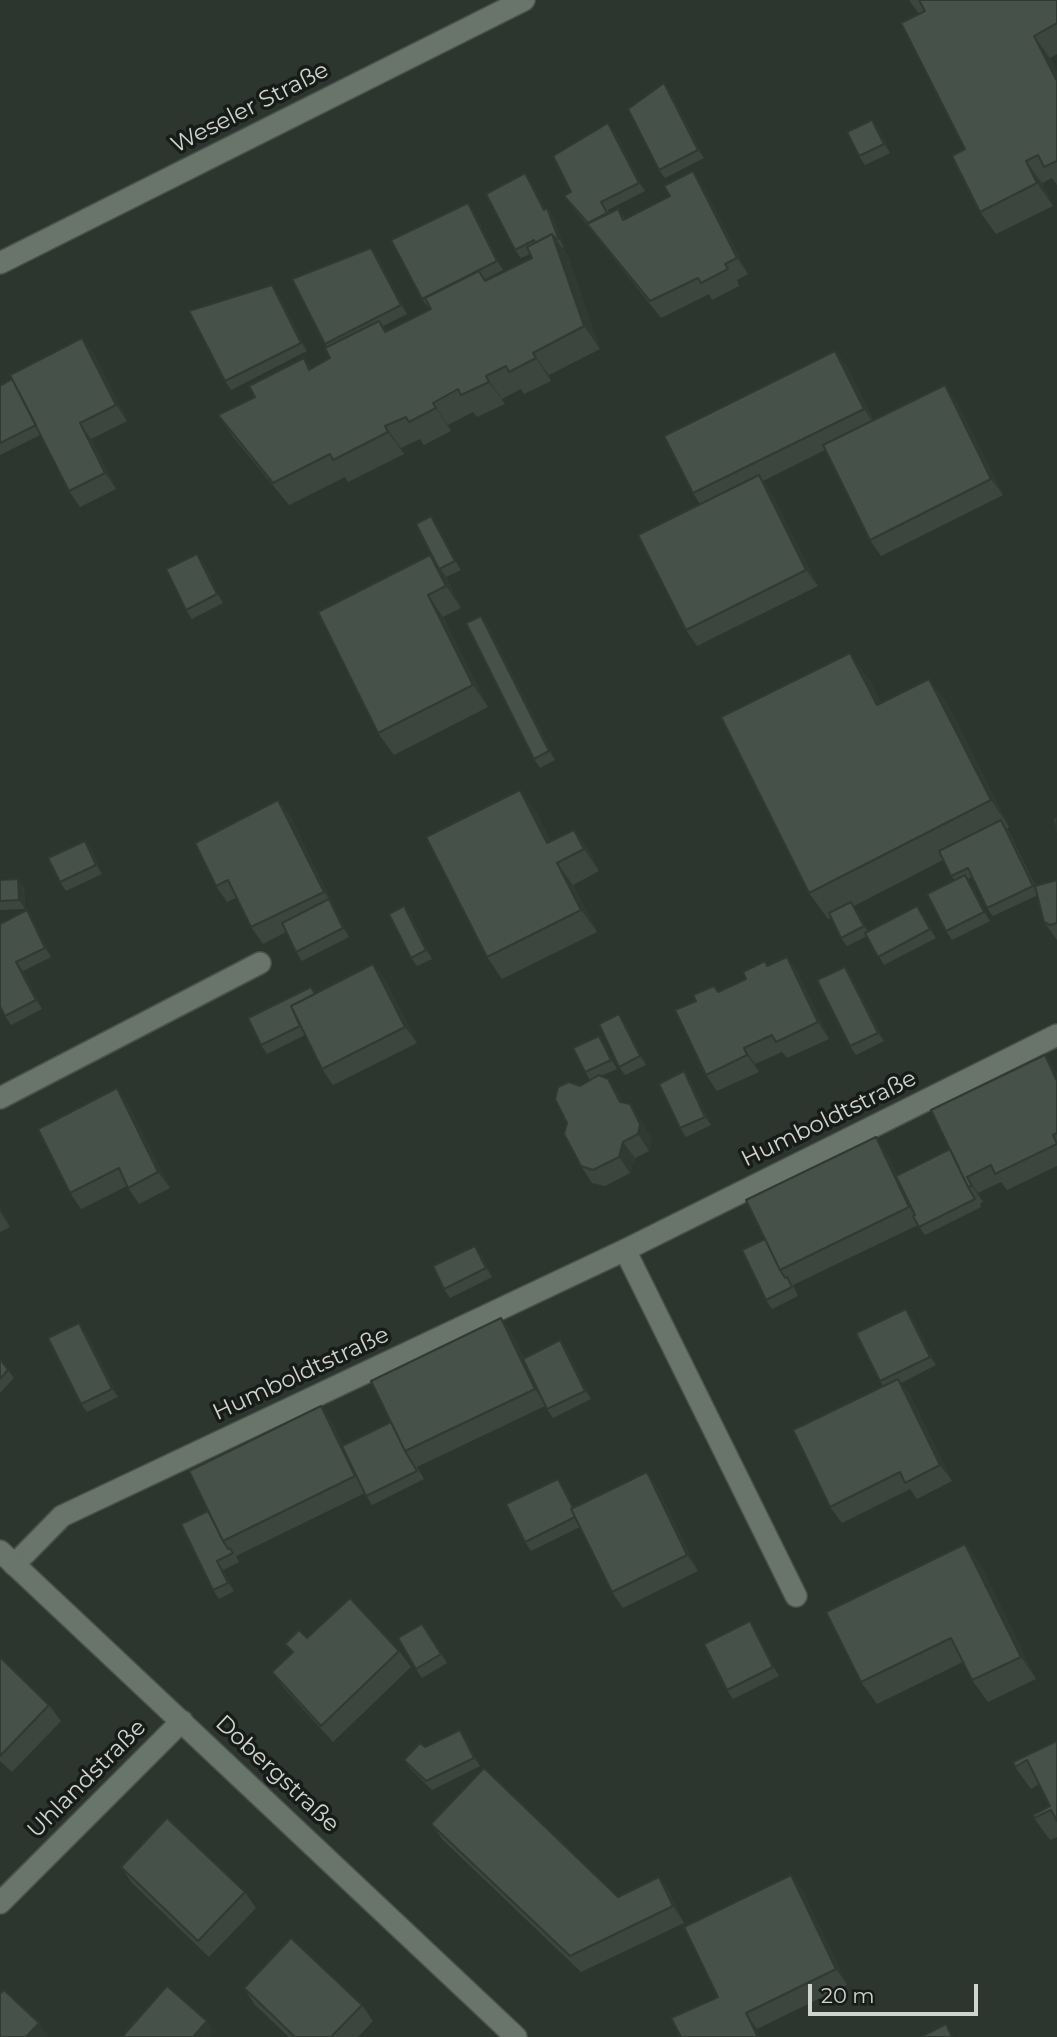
<!DOCTYPE html>
<html>
<head>
<meta charset="utf-8">
<style>
	body { margin:0 }
	#map { position:relative; width:1057px; height:2037px; overflow:hidden; background:#2c362f; font-family:Montserrat,sans-serif }
	canvas { display:block }
	.scale { position:absolute; left:808px; top:1984px; width:170px; height:32px; box-sizing:border-box; border:4px solid #ced4d0; border-top:0; padding-left:9px; font-size:21px; line-height:24px; white-space:nowrap; color:#ced4d0; -webkit-text-stroke:5px #181c19; paint-order:stroke }
</style>
</head>
<body>
<div id="map">
<canvas width="1057" height="2037"></canvas>
<div class="scale">20 m</div>
</div>
<script>
const context = document.querySelector('canvas').getContext('2d');
context.lineJoin = 'round';
const poly = rows => new Path2D(rows.map(r => 'M' + r).join(''));
function stroke(path, color, width, dash) { context.strokeStyle = color; context.lineWidth = width; context.lineCap = dash ? 'butt' : 'round'; context.setLineDash(dash || []); context.stroke(path); }
function paint(path, color) { context.fillStyle = color; context.fill(path, 'evenodd'); }
function label(font, color, halo, rows, align = 'center') {
  context.font = font + ' Montserrat,sans-serif'; context.lineWidth = 7; context.setLineDash([]); context.textBaseline = 'middle'; context.strokeStyle = halo; context.fillStyle = color; for (const [text, x, y, turn = 0] of rows) {
    context.save(); context.translate(x, y); context.rotate((+turn || 0) * Math.PI / 180); context.textAlign = isNaN(turn) ? turn : align; if (halo) context.strokeText(text, 0, 0); context.fillText(text, 0, 0); context.restore();
  }
}
const lane = poly([
	[0,1098,260,963]
]);
const street = poly([
	[625,1250,796,1596],
	[14,1565,62,1516,625,1250,1057,1035],
	[0,1903,182,1721]
]);
const secondary = poly([
	[0,263,524,0],
	[0,1551,516,2037]
]);
const wall = poly([
	[909,0,1057,0,1057,54,1050,58,1057,72,1057,185,1052,178,1042,183,1053,206,996,234,980,212,965,149,919,14],
	[664,83,670,92,704,158,665,178,659,170],
	[872,120,878,128,890,153,865,165,859,156],
	[614,131,645,191,608,210,609,213,618,209,625,219,704,188,748,274,737,280,739,286,712,300,709,294,661,318,564,196,571,192],
	[525,173,531,182,545,209,547,208,553,217,564,247,562,248,568,256,600,349,549,375,551,381,524,394,521,389,502,399,505,404,477,417,473,412,448,425,451,431,424,445,420,439,401,448,404,454,348,482,345,477,289,505,234,438,218,415,255,397,304,358,311,369,330,358,327,347,325,344,377,256,407,314,383,326,386,331,431,309,429,306,428,307,422,299,468,203,474,212,503,270,485,279,486,281,532,258,530,254,521,258,515,250],
	[278,294,307,351,231,390,225,381],
	[82,338,94,354,127,421,91,439,116,489,80,507,69,491,40,435,0,455,0,386],
	[835,351,847,367,873,420,956,401,1003,495,881,556,870,540,825,450,763,481,770,491,818,586,697,646,686,630,700,504,693,493],
	[431,516,437,525,461,570,446,577,461,608,443,617,488,707,394,755,378,733,430,555,439,569],
	[203,562,223,603,192,619,186,610],
	[481,616,487,624,555,760,540,768,534,759],
	[869,679,881,703,929,679,948,705,1009,827,1007,828,1036,887,1057,880,1057,940,1044,922,1038,895,993,916,987,908,972,877,968,879,990,921,952,940,946,931,954,880,943,860,854,906,868,932,923,914,936,938,884,965,867,936,847,946,841,938,831,918,828,919,809,893],
	[278,800,290,816,349,937,302,961,296,952,286,932,263,944,251,927,236,898,227,902,216,886],
	[536,812,551,842,574,830,590,852,599,871,573,885,597,932,502,979,487,957],
	[85,841,91,849,102,874,66,891,60,882],
	[0,880,24,888,25,909,0,910],
	[27,910,33,919,51,957,23,971,42,1009,11,1025,5,1016],
	[410,914,432,959,417,966,411,958],
	[787,957,798,973,829,1039,787,1058,782,1052,755,1064,759,1072,717,1091,706,1075,719,992,746,979,768,966],
	[373,964,385,980,417,1043,333,1085,322,1069,305,1035,267,1054,261,1045,316,994],
	[845,967,851,976,884,1041,856,1055,850,1046],
	[625,1023,646,1065,625,1075,619,1067],
	[599,1036,605,1044,617,1069,601,1076,608,1079,623,1103,630,1104,641,1121,652,1140,649,1151,635,1158,630,1173,605,1186,592,1183,581,1166,580,1086,590,1080,585,1072],
	[1056,1072,1057,1074,1057,1166,1007,1190,1001,1182,978,1193,983,1202,980,1204,981,1207,925,1235,918,1225,793,1285,798,1296,772,1309,766,1300,765,1239,887,1154,897,1175,950,1149],
	[690,1080,711,1125,686,1137,680,1128],
	[117,1088,128,1105,170,1188,139,1204,127,1186,81,1209,70,1193],
	[0,1207,10,1227,0,1232],
	[481,1254,492,1277,450,1298,444,1289],
	[912,1317,936,1365,901,1383,910,1395,952,1481,917,1499,910,1489,842,1523,830,1507,883,1386,880,1381],
	[501,1318,512,1334,524,1358,560,1340,566,1348,591,1399,553,1418,545,1406,417,1467,424,1479,372,1505,365,1493,236,1556,239,1562,223,1570,234,1591,219,1599,213,1590,208,1511,332,1422,343,1445,391,1422],
	[85,1331,118,1397,87,1412,81,1404],
	[0,1359,14,1378,0,1393],
	[647,1472,658,1489,698,1571,623,1608,612,1592,580,1527,531,1551,525,1542,558,1479,564,1488,574,1508],
	[965,1544,981,1566,1036,1679,988,1702,972,1680,963,1662,877,1704,861,1682],
	[756,1630,779,1676,733,1699,727,1690],
	[428,1633,447,1663,422,1678,416,1669],
	[307,1638,399,1651,411,1667,333,1742,284,1688,272,1672,292,1653,285,1644],
	[0,1657,49,1705,61,1721,12,1772,0,1761],
	[466,1739,480,1766,432,1790,410,1768,404,1760,425,1747],
	[1057,1741,1057,1837,1050,1840,1034,1818,1050,1806,1039,1784,1031,1789,1015,1767],
	[431,1824,618,1897,659,1877,670,1893,684,1923,581,1972,443,1840],
	[121,1867,245,1892,256,1908,209,1957,132,1883],
	[791,1875,803,1892,847,1985,757,2029,718,1997],
	[244,1988,362,2005,373,2021,358,2037,289,2037,255,2005]
]);
const shadedWall = poly([
	[1034,36,1050,58,1057,72,1057,81],
	[664,83,670,92,704,158,698,150],
	[872,120,878,128,890,153,884,144],
	[608,123,614,131,645,191,639,183],
	[1026,161,1042,183,1053,206,1037,183],
	[693,171,704,188,748,274,737,258],
	[525,173,531,182,550,219,544,210],
	[468,203,474,212,503,270,497,261],
	[547,208,553,217,564,247,558,238],
	[552,234,568,256,600,349,584,326],
	[371,248,377,256,407,314,401,305],
	[272,285,278,294,307,351,301,343],
	[82,338,94,354,127,421,116,405],
	[835,351,847,367,875,425,864,409],
	[533,353,549,375,551,381,536,358],
	[486,376,502,399,505,404,489,382],
	[945,385,956,401,1003,495,991,479],
	[433,403,448,425,451,431,436,408],
	[80,423,91,439,116,489,105,473],
	[385,426,401,448,404,454,388,432],
	[759,475,770,491,818,586,806,570],
	[431,516,437,525,461,570,455,561],
	[197,554,203,562,223,603,217,594],
	[430,555,446,577,461,608,446,586],
	[428,595,443,617,488,707,473,685],
	[481,616,487,624,555,760,549,751],
	[850,653,869,679,896,732,877,705],
	[929,679,948,705,1009,827,991,800],
	[520,790,536,812,561,861,547,843],
	[278,800,290,816,349,937,343,928,329,899,324,892],
	[1001,820,1007,829,1039,895,1033,886],
	[574,830,590,852,599,871,584,849],
	[85,841,91,849,102,874,96,865],
	[557,863,573,885,597,932,581,910],
	[965,875,971,883,990,921,984,912],
	[18,879,24,888,25,909,19,900],
	[851,902,858,911,870,934,864,926],
	[404,906,410,914,432,959,426,950],
	[917,906,923,914,936,938,930,929],
	[27,910,33,919,51,957,45,948],
	[787,957,798,973,829,1039,818,1022],
	[16,962,23,971,42,1009,36,1000],
	[373,964,385,980,417,1043,405,1027],
	[845,967,851,976,884,1041,878,1033],
	[619,1014,625,1023,646,1065,640,1056],
	[599,1036,605,1044,617,1069,611,1060],
	[744,1048,755,1064,759,1072,747,1055],
	[1045,1055,1057,1074,1057,1081],
	[684,1071,690,1080,711,1125,705,1117],
	[608,1079,620,1095,631,1118,620,1102],
	[117,1088,128,1105,170,1188,158,1172],
	[630,1104,641,1121,652,1140,649,1151,638,1134],
	[876,1137,887,1154,921,1223,909,1207],
	[623,1142,635,1158,630,1173,619,1157],
	[967,1177,978,1193,983,1202,972,1186],
	[0,1207,10,1227,0,1212],
	[475,1246,481,1254,492,1277,486,1268],
	[906,1309,912,1317,936,1365,930,1357],
	[501,1318,512,1334,547,1405,535,1389],
	[79,1323,85,1331,118,1397,112,1389],
	[560,1340,566,1348,591,1399,585,1391],
	[898,1379,910,1395,952,1481,940,1465],
	[321,1406,332,1422,366,1492,355,1476],
	[647,1472,658,1489,698,1571,687,1555],
	[558,1479,564,1488,583,1525,577,1517],
	[965,1544,981,1566,1036,1679,1021,1657],
	[217,1561,223,1570,234,1591,228,1583],
	[750,1621,756,1630,779,1676,773,1667],
	[460,1730,466,1739,480,1766,474,1758],
	[791,1875,803,1892,847,1985,836,1969],
	[659,1877,670,1893,684,1923,673,1906],
	[746,2013,757,2029,761,2037,758,2037],
	[207,2021,213,2030,207,2037,193,2037],
	[39,2023,49,2037,26,2037]
]);
const building = poly([
	[919,0,1057,0,1057,23,1034,36,1057,81,1057,161,1044,167,1038,155,1026,161,1037,183,980,212,952,156,965,149,901,23,925,11,919,0],
	[664,83,698,150,659,170,628,109,664,83],
	[872,120,884,144,859,156,847,132,872,120],
	[608,123,639,183,601,202,607,213,588,223,564,196,571,192,553,156,608,123],
	[693,171,737,258,725,264,728,269,701,283,698,278,650,301,587,224,618,209,623,220,670,196,664,186,693,171],
	[525,173,544,210,547,208,558,238,556,239,552,234,535,243,534,240,515,250,486,194,525,173],
	[468,203,497,261,422,299,391,240,468,203],
	[552,234,584,326,533,353,536,358,509,372,506,366,486,376,489,382,461,395,458,389,433,403,436,408,409,422,406,417,385,426,388,432,333,460,330,454,273,483,218,415,255,397,249,386,304,358,309,370,330,358,325,348,379,321,385,332,431,309,425,298,479,271,485,281,532,258,527,247,552,234],
	[371,248,401,305,325,344,292,279,371,248],
	[272,285,301,343,225,381,189,311,272,285],
	[82,338,116,405,80,423,105,473,69,491,10,375,82,338],
	[835,351,864,409,693,493,664,436,835,351],
	[12,379,36,425,0,443,0,386,12,379],
	[945,385,991,479,870,540,823,445,945,385],
	[759,475,806,570,686,630,638,535,759,475],
	[431,516,455,561,439,569,416,524,431,516],
	[197,554,217,594,186,610,166,569,197,554],
	[430,555,446,586,428,595,473,685,378,733,318,612,430,555],
	[481,616,549,751,534,759,466,623,481,616],
	[850,653,877,705,929,679,991,800,809,893,721,717,850,653],
	[520,790,547,843,574,830,584,849,557,863,581,910,487,957,426,837,520,790],
	[278,800,324,892,251,927,228,880,216,886,195,843,278,800],
	[1057,818,1057,832,1054,819,1057,818],
	[1001,820,1033,886,987,908,968,868,951,876,939,851,1001,820],
	[85,841,96,865,60,882,48,858,85,841],
	[965,875,984,912,946,931,927,894,965,875],
	[18,879,19,900,0,901,0,880,18,879],
	[1057,880,1057,923,1050,925,1044,922,1035,886,1057,880],
	[329,899,343,928,296,952,282,923,329,899],
	[851,902,864,926,841,938,829,913,851,902],
	[404,906,426,950,411,958,389,914,404,906],
	[917,906,930,929,878,957,865,933,917,906],
	[27,910,45,948,16,962,36,1000,5,1016,0,1006,0,924,27,910],
	[787,957,818,1022,776,1042,772,1035,744,1048,747,1055,706,1075,675,1010,696,1001,693,995,714,986,718,992,746,979,743,972,765,961,767,966,787,957],
	[373,964,405,1027,322,1069,291,1006,373,964],
	[845,967,878,1033,850,1046,817,980,845,967],
	[311,987,315,994,291,1006,300,1026,261,1045,248,1018,311,987],
	[619,1014,640,1056,619,1067,599,1024,619,1014],
	[599,1036,611,1060,585,1072,573,1048,599,1036],
	[1045,1055,1057,1081,1057,1133,1053,1135,1057,1144,995,1174,991,1165,967,1177,972,1186,968,1187,931,1110,1045,1055],
	[684,1071,705,1117,680,1128,659,1084,684,1071],
	[599,1075,608,1079,620,1102,630,1104,640,1124,638,1134,623,1142,619,1157,593,1170,581,1166,564,1134,567,1123,555,1099,558,1087,569,1082,580,1086,599,1075],
	[117,1088,158,1172,128,1188,119,1168,70,1193,38,1129,117,1088],
	[876,1137,909,1207,780,1270,746,1200,876,1137],
	[950,1149,968,1187,975,1199,919,1227,913,1216,915,1215,896,1176,950,1149],
	[765,1239,780,1270,785,1278,787,1277,792,1287,766,1300,742,1250,765,1239],
	[475,1246,486,1268,444,1289,433,1266,475,1246],
	[906,1309,930,1357,880,1381,856,1333,906,1309],
	[501,1318,535,1389,405,1451,371,1381,501,1318],
	[79,1323,112,1389,81,1404,48,1338,79,1323],
	[560,1340,585,1391,547,1409,523,1359,560,1340],
	[0,1359,8,1370,0,1379,0,1359],
	[898,1379,940,1465,905,1483,900,1472,830,1507,793,1430,898,1379],
	[321,1406,355,1476,223,1541,189,1471,321,1406],
	[391,1422,405,1451,417,1471,366,1496,342,1446,391,1422],
	[647,1472,687,1555,612,1592,571,1509,647,1472],
	[558,1479,573,1508,571,1509,575,1517,525,1542,506,1504,558,1479],
	[208,1511,223,1541,228,1549,230,1548,233,1553,217,1561,228,1583,213,1590,181,1524,208,1511],
	[965,1544,1021,1657,972,1680,951,1638,861,1682,826,1612,965,1544],
	[350,1598,399,1651,321,1726,272,1672,293,1652,285,1644,299,1630,307,1638,350,1598],
	[750,1621,773,1667,727,1690,704,1644,750,1621],
	[422,1624,441,1654,416,1669,398,1638,422,1624],
	[0,1657,49,1705,0,1756,0,1657],
	[460,1730,474,1758,426,1781,404,1760,420,1743,425,1747,460,1730],
	[1057,1741,1057,1821,1051,1810,1034,1818,1033,1815,1050,1806,1027,1760,1015,1767,1013,1762,1057,1741],
	[484,1768,618,1897,659,1877,673,1906,570,1956,431,1824,484,1768],
	[167,1818,245,1892,198,1941,121,1867,167,1818],
	[791,1875,836,1969,746,2013,758,2037,681,2037,671,2018,718,1997,684,1927,791,1875],
	[291,1938,362,2005,331,2037,295,2037,244,1988,291,1938],
	[167,1986,207,2021,193,2037,122,2037,167,1986],
	[4,1990,39,2023,26,2037,0,2037,0,1994,4,1990],
	[946,2024,952,2037,921,2037,946,2024]
]);
const streetNames = [
	["Weseler Straße",250,108,-27],
	["Humboldtstraße",829,1119,-26],
	["Humboldtstraße",301,1374,-25],
	["Dobergstraße",277,1774,43],
	["Uhlandstraße",87,1779,-45]
];
stroke(lane, '#48514b', 24);
stroke(street, '#48514b', 24);
stroke(secondary, '#48514b', 24);
stroke(lane, '#69746b', 21);
stroke(street, '#69746b', 21);
stroke(secondary, '#69746b', 21);
paint(wall, '#3c463f');
paint(shadedWall, '#313933');
paint(building, '#465149');
stroke(building, '#313933', 2);
label('23px', '#ced4d0', '#181c19', streetNames);
</script>
</body>
</html>
